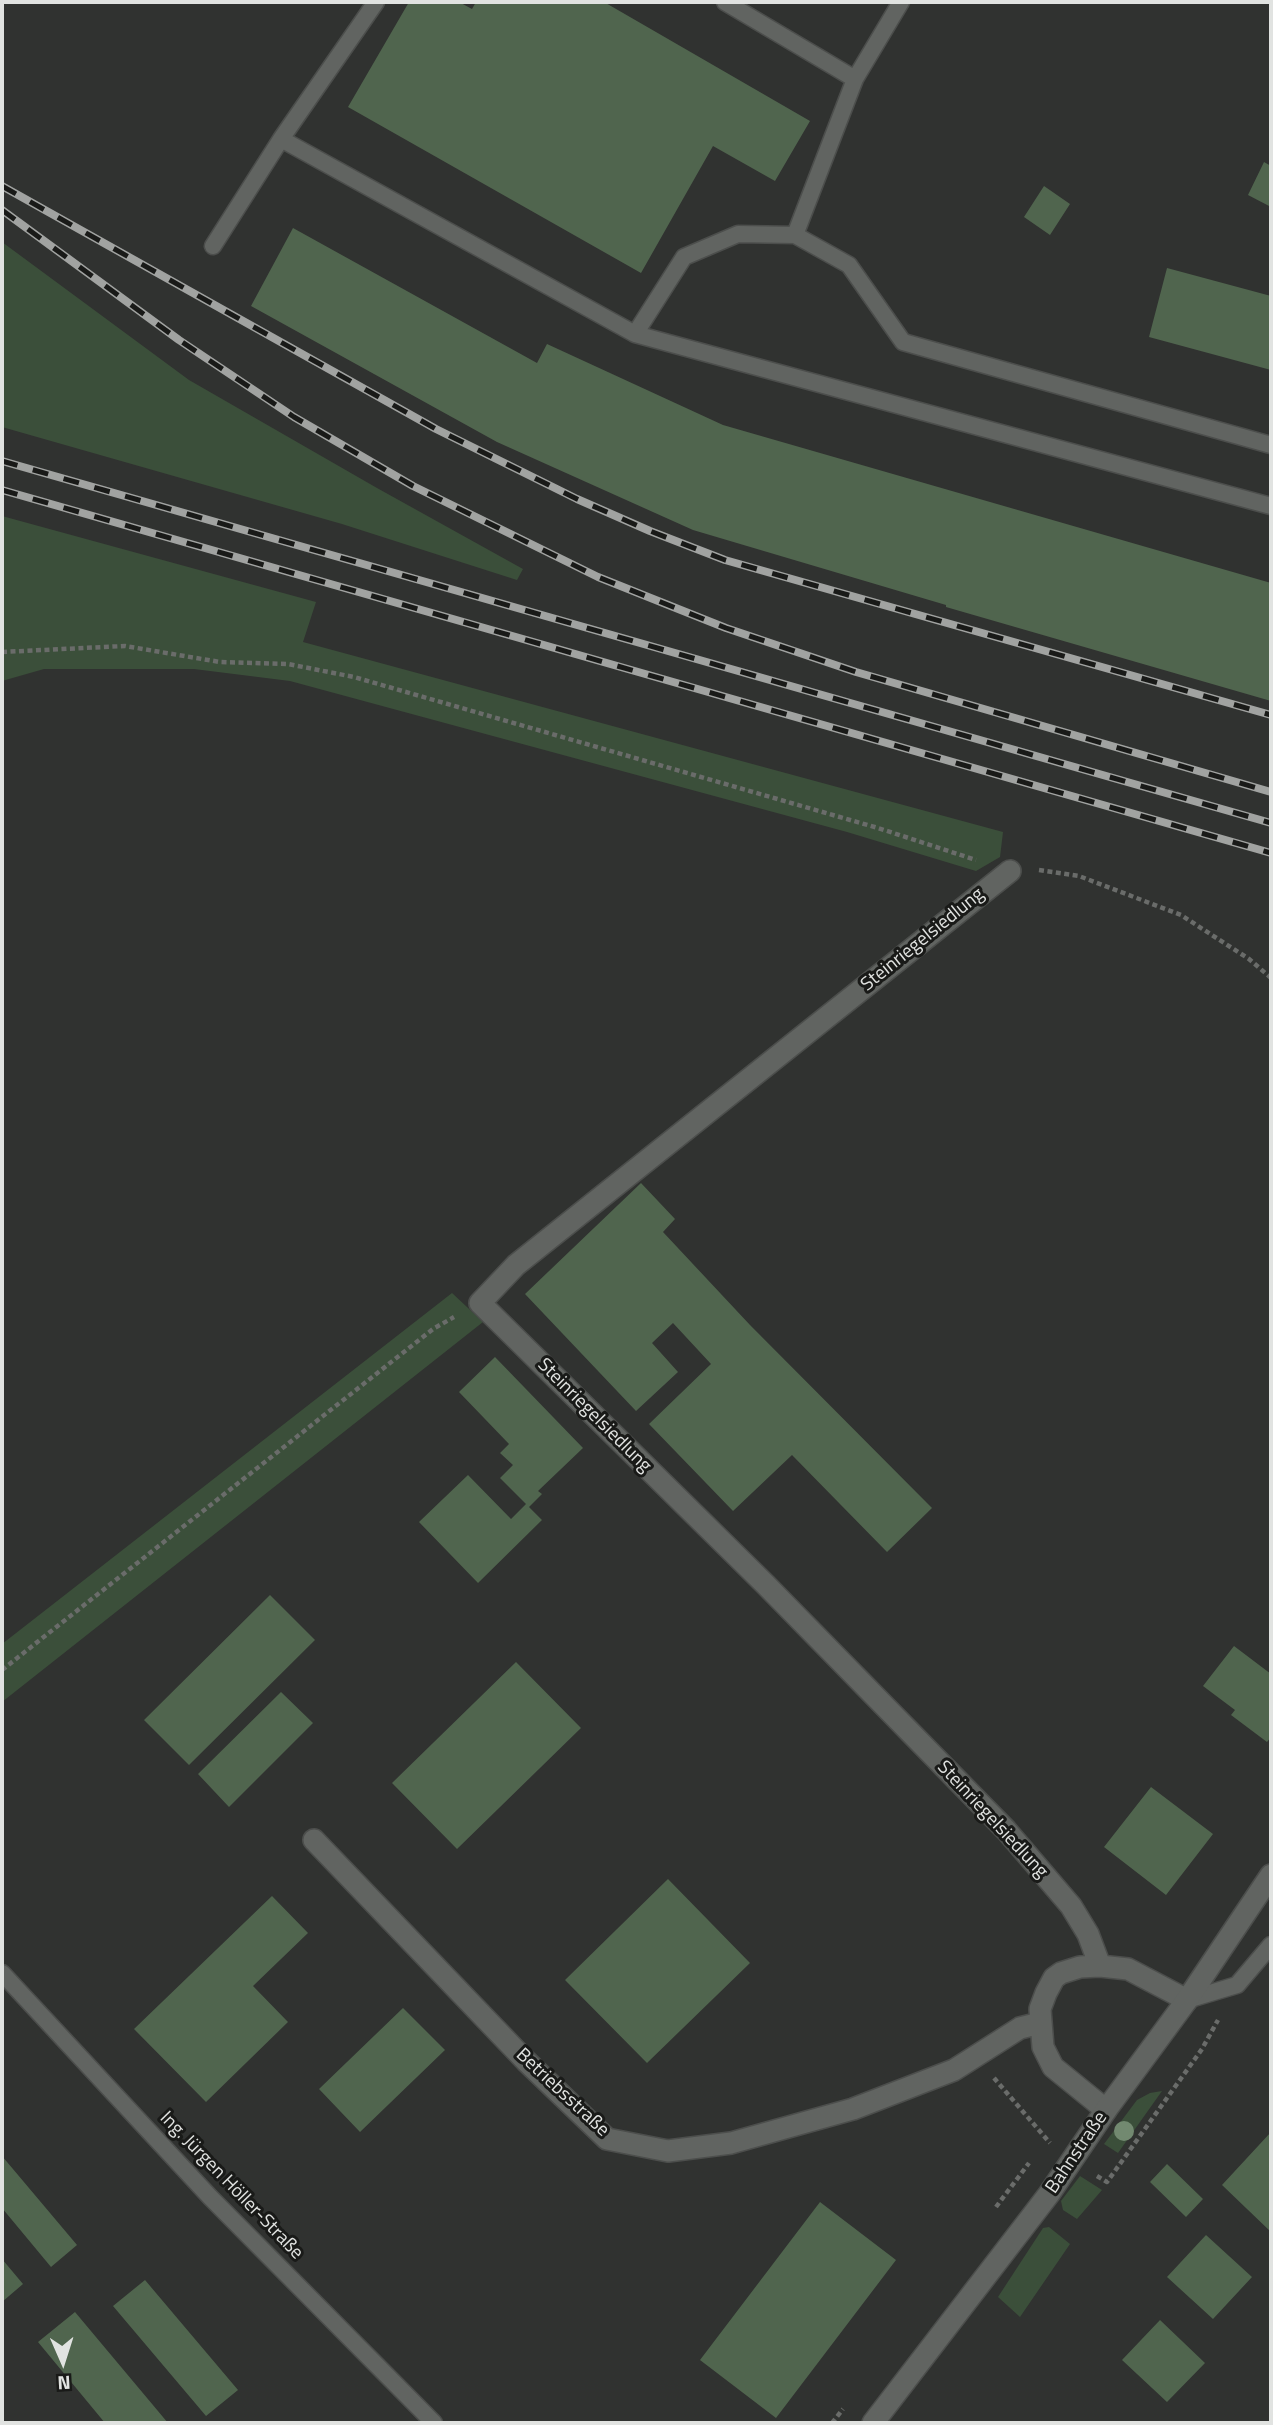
<!DOCTYPE html>
<html>
<head>
<meta charset="utf-8">
<style>
	body { margin:0 }
	#map { position:relative; width:1273px; height:2425px; overflow:hidden; background:#303230; font-family:"Titillium Web",sans-serif }
	canvas { display:block }
	.frame { position:absolute; inset:0; border:4px solid #e1e3e1; pointer-events:none }
	.north { position:absolute; left:28px; top:2327px; width:70px; height:70px; -webkit-text-stroke:5px #191a18; paint-order:stroke; rotate:177deg; font-size:19px; font-weight:700; line-height:28px; text-align:center; color:#e1e3e1 }
	.north::after { content:''; display:block; margin:auto; width:24px; height:32px; background:#e1e3e1; clip-path:polygon(50% 0,100% 100%,50% 72%,0 100%) }
</style>
</head>
<body>
<div id="map">
<canvas width="1273" height="2425"></canvas>
<div class="frame"></div>
<div class="north">N</div>
</div>
<script>
const context = document.querySelector('canvas').getContext('2d');
context.lineJoin = 'round';
function paint(path, color) { context.fillStyle = color; context.fill(path, 'evenodd'); }
const poly = rows => new Path2D(rows.map(r => 'M' + r).join(''));
function stroke(path, color, width, dash) { context.strokeStyle = color; context.lineWidth = width; context.lineCap = dash ? 'butt' : 'round'; context.setLineDash(dash || []); context.stroke(path); }
function label(font, color, halo, rows, align = 'center') {
  context.font = font + ' "Titillium Web",sans-serif'; context.lineWidth = 6; context.setLineDash([]); context.textBaseline = 'middle'; context.strokeStyle = halo; context.fillStyle = color; for (const [text, x, y, turn = 0] of rows) {
    context.save(); context.translate(x, y); context.rotate((+turn || 0) * Math.PI / 180); context.textAlign = isNaN(turn) ? turn : align; if (halo) context.strokeText(text, 0, 0); context.fillText(text, 0, 0); context.restore();
  }
}
const green = poly([
	[2,242,189,380,377,488,523,569,517,580,342,524,2,427],
	[2,516,316,602,303,642,1003,832,1000,857,976,871,847,832,290,681,194,669,44,669,2,681],
	[452,1293,483,1322,2,1702,2,1644],
	[1162,2091,1118,2153,1104,2144,1137,2100,1150,2093],
	[1080,2176,1102,2190,1077,2219,1063,2210,1061,2201],
	[1049,2227,1070,2244,1020,2317,998,2297,1043,2228]
]);
const building = poly([
	[409,2,459,2,472,9,476,2,604,2,810,121,775,181,713,146,641,273,348,107],
	[1264,162,1271,166,1271,207,1248,195],
	[1044,186,1070,204,1050,235,1024,217],
	[293,228,537,363,547,344,723,425,1271,583,1271,701,946,607,946,605,693,530,497,442,251,306],
	[1167,268,1271,296,1271,370,1149,337],
	[641,1183,675,1219,663,1232,750,1325,932,1508,887,1552,792,1455,733,1511,649,1424,711,1364,673,1323,652,1343,678,1372,636,1411,525,1294],
	[495,1357,583,1448,538,1491,542,1494,529,1507,542,1520,478,1583,419,1522,468,1475,511,1519,526,1504,500,1478,513,1465,500,1453,509,1444,459,1392],
	[270,1595,315,1640,189,1765,144,1720],
	[1234,1646,1271,1674,1271,1737,1267,1742,1231,1715,1235,1710,1203,1686],
	[516,1662,581,1728,457,1849,392,1783],
	[281,1692,313,1723,229,1807,198,1774],
	[1151,1787,1213,1834,1166,1895,1104,1847],
	[668,1879,750,1963,647,2063,565,1980],
	[272,1896,308,1933,253,1986,288,2022,206,2102,134,2029],
	[403,2008,445,2050,360,2132,319,2089],
	[1271,2132,1271,2232,1222,2185],
	[2,2156,77,2245,51,2267,2,2208],
	[1167,2164,1203,2199,1186,2217,1150,2182],
	[820,2202,896,2260,776,2418,700,2360],
	[1206,2235,1252,2277,1213,2319,1167,2277],
	[2,2259,23,2284,2,2302],
	[145,2280,238,2390,206,2416,113,2306],
	[75,2312,168,2423,105,2423,38,2342],
	[1160,2320,1205,2363,1167,2402,1122,2360]
]);
const path = poly([
	[2,652,125,646,220,662,288,664,354,677,878,828,976,860],
	[1039,870,1079,876,1181,915,1249,959,1271,978],
	[2,1670,433,1329,454,1317],
	[994,2078,1050,2143],
	[1097,2176,1107,2182,1202,2049,1218,2020],
	[996,2207,1029,2163],
	[832,2423,843,2409]
]);
const lane = poly([
	[725,2,855,79,795,235,849,265,903,342,1271,445],
	[855,79,901,2],
	[281,139,376,2],
	[213,246,281,139,635,334,684,257,738,234,795,235],
	[635,334,1271,506],
	[2,1973,210,2197,434,2423],
	[1187,2000,1237,1985,1271,1945]
]);
const street = poly([
	[1010,871,516,1265,480,1303,766,1585,1006,1830,1071,1906,1088,1934,1100,1966],
	[314,1840,526,2061,607,2139,668,2151,731,2143,853,2109,954,2070,1020,2028,1040,2023],
	[1106,2110,1053,2067,1043,2047,1040,2009,1046,1993,1054,1978,1061,1973,1080,1967,1100,1966,1128,1969,1187,2000]
]);
const secondary = poly([
	[873,2423,1049,2194,1106,2110,1187,2000,1271,1875]
]);
const rail = poly([
	[2,186,436,429,577,499,650,531,725,560,1271,715],
	[2,210,179,340,294,417,413,486,598,577,726,628,856,672,1271,792],
	[2,461,1271,823],
	[2,490,1271,853]
]);
const trees = [
	[1124,2131]
];
const streetNames = [
	["Steinriegelsiedlung",923,940,-39],
	["Steinriegelsiedlung",594,1416,45],
	["Steinriegelsiedlung",992,1820,47],
	["Betriebsstraße",562,2093,43],
	["Bahnstraße",1077,2153,-56],
	["Ing. Jürgen Höller-Straße",231,2186,46]
];
paint(green, '#3b4f3a');
paint(building, '#50654e');
stroke(lane, '#4c4e4c', 19);
stroke(street, '#4c4e4c', 24);
stroke(secondary, '#4c4e4c', 24);
stroke(path, '#6a6c6a', 4.5, [5, 3.5]);
stroke(lane, '#616461', 16);
stroke(street, '#616461', 21);
stroke(secondary, '#616461', 21);
stroke(rail, '#a1a3a1', 8);
stroke(rail, '#191a18', 5, [16]);
context.fillStyle = '#728970';
for (const [x, y] of trees) { context.beginPath(); context.arc(x, y, 10, 0, 2 * Math.PI); context.fill(); }
label('19px', '#e1e3e1', '#191a18', streetNames);
</script>
</body>
</html>
